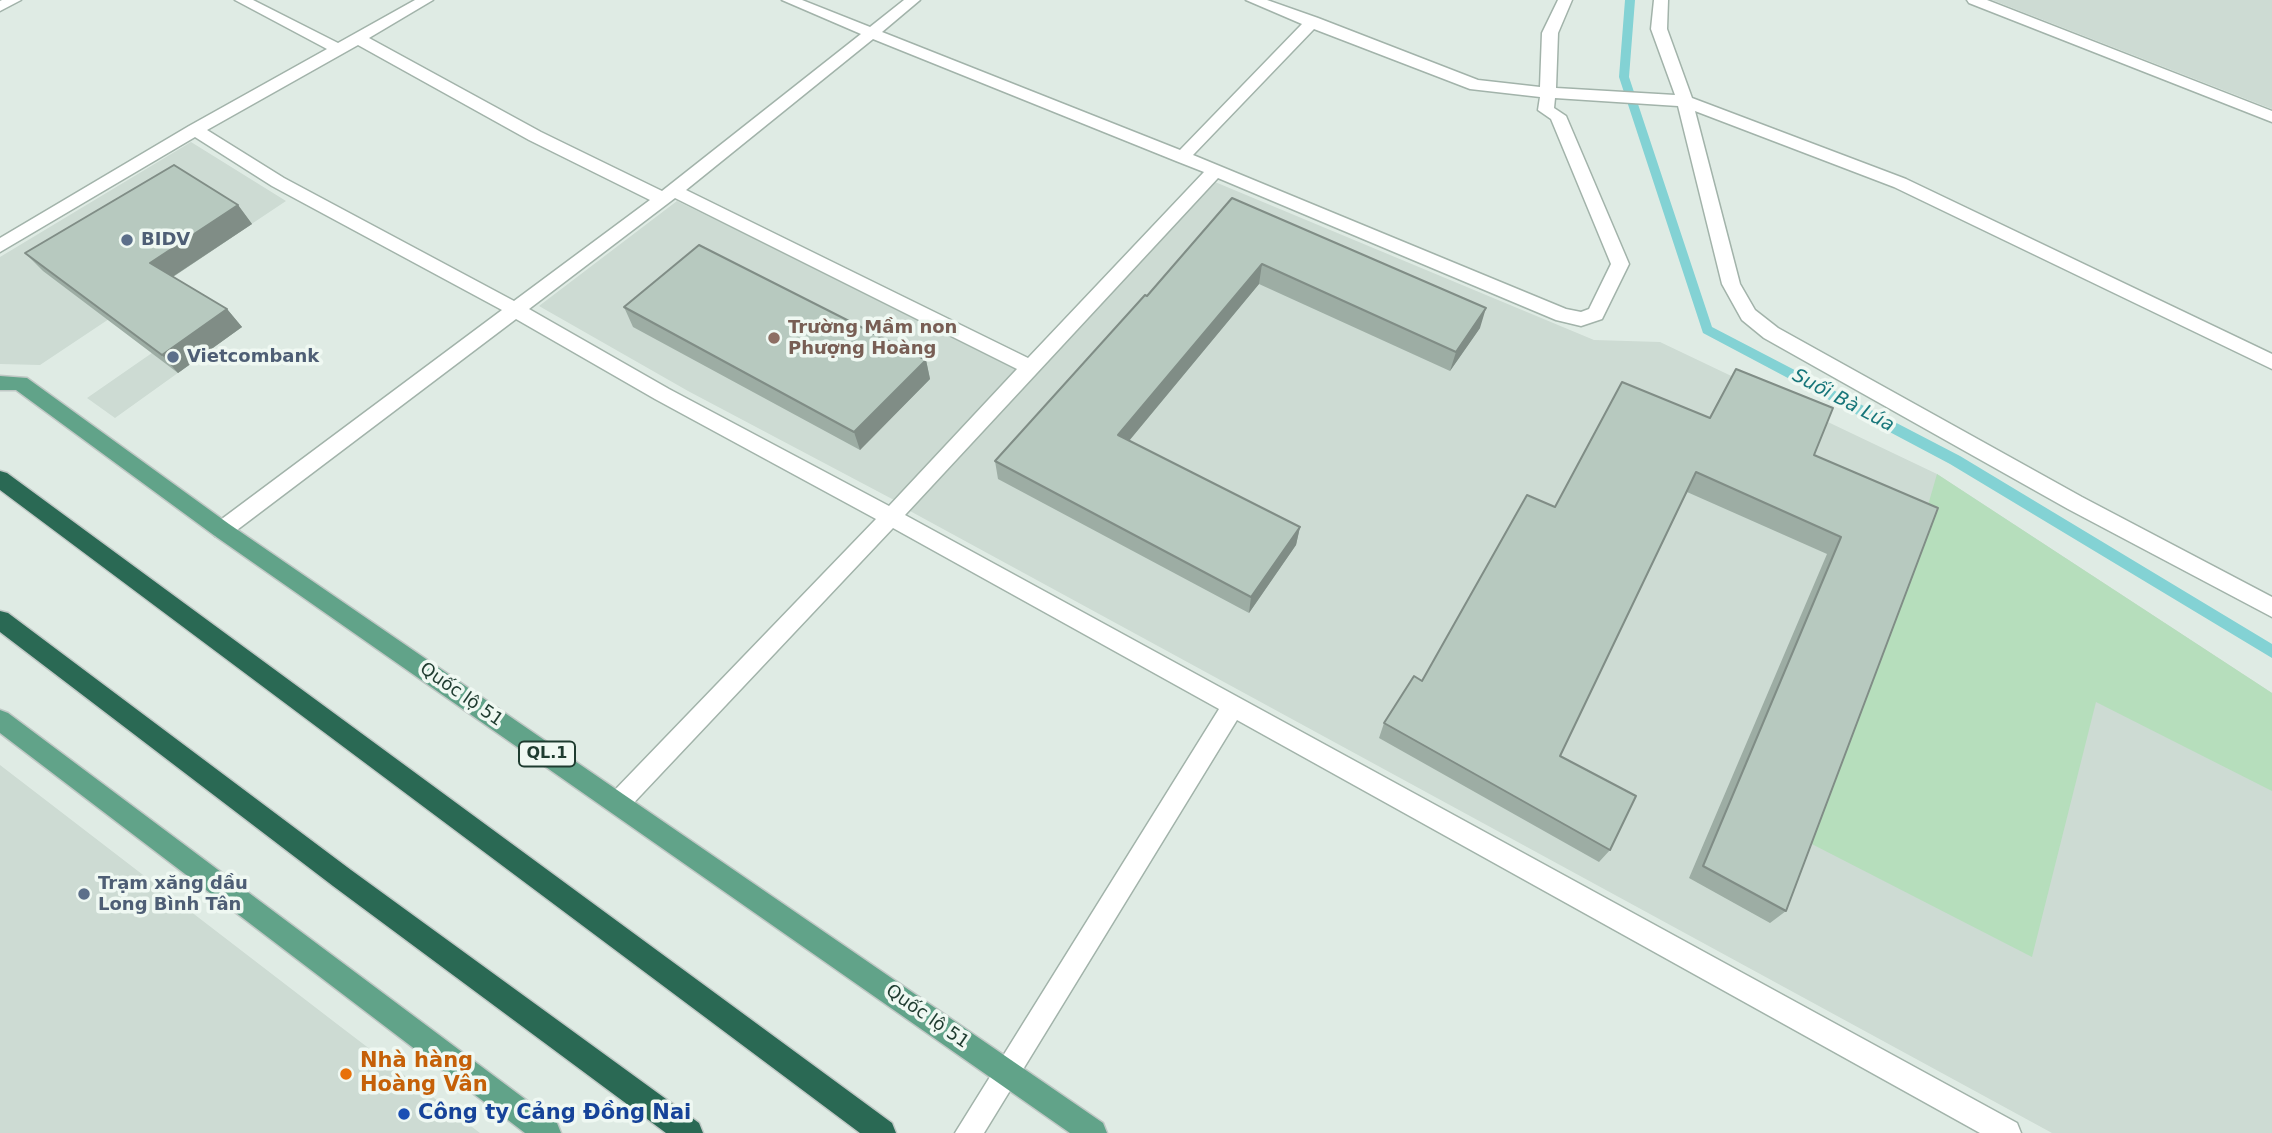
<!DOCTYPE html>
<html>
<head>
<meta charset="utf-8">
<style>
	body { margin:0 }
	canvas { display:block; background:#dfebe4 }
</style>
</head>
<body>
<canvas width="2272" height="1133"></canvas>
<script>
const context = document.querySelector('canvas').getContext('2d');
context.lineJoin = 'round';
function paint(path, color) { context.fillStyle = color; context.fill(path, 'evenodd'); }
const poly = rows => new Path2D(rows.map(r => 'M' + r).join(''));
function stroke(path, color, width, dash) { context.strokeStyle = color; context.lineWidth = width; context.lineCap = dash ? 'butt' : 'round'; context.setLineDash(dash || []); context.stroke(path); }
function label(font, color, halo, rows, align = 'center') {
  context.font = font + ' "DejaVu Sans",sans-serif'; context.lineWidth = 7; context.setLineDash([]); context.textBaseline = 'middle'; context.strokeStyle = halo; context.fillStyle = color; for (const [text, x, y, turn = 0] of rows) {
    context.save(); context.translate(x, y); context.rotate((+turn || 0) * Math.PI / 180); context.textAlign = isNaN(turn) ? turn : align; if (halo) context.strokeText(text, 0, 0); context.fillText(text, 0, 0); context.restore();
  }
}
const built = poly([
	[1992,0,2272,0,2272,109],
	[191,142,286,201,40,365,0,364,0,257],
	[1215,182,1594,340,1660,342,1937,474,2272,693,2272,1133,2052,1133,910,511],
	[677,201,749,236,1017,370,894,500,688,391,539,306],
	[214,310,242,327,115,418,87,398],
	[0,765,337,1024,480,1133,0,1133]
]);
const green = poly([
	[1937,474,2272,693,2272,791,2096,702,2032,957,1802,839,1922,526]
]);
const stream = poly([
	[1625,0,1635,0,1629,77,1712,327,1960,456,2272,644,2272,658,1950,464,1703,333,1619,77,1625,0]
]);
const minor = poly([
	[2,0,21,0,0,11,0,1,2,0],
	[235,0,253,0,338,43,415,0,433,0,369,38,541,132,662,191,861,34,782,0,802,0,870,27,904,0,920,0,882,32,1180,150,1302,24,1246,0,1267,0,1318,18,1478,80,1540,87,1542,33,1558,0,1572,0,1558,33,1556,88,1675,95,1651,29,1654,0,1668,0,1667,29,1692,98,1906,179,2272,354,2272,369,1894,187,1695,111,1740,284,1755,310,1778,328,2082,497,2272,597,2272,617,2068,509,1764,338,1742,320,1722,284,1678,106,1555,98,1554,108,1566,116,1629,264,1602,319,1581,326,1556,320,1218,178,905,515,2017,1123,2021,1133,1980,1133,1237,720,984,1133,955,1133,1219,709,893,528,626,811,618,814,610,811,606,803,610,795,876,519,655,399,516,319,229,536,222,538,215,536,212,530,215,524,502,310,272,186,195,137,0,252,0,238,189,126,327,49,235,0],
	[1314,29,1470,89,1540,97,1538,110,1551,119,1611,264,1589,309,1581,312,1566,309,1193,155,1314,29],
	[873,39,1176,161,1204,172,1028,358,686,190,873,39],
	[358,45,529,140,650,200,514,301,284,178,207,130,358,45],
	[675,198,1017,369,889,506,669,389,529,309,675,198],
	[1967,0,1987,0,2272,111,2272,122,1969,3,1967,0]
]);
const major = poly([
	[0,376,27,378,229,524,1103,1123,1107,1133,1070,1133,215,536,16,390,0,390,0,376],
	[0,710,8,713,557,1123,561,1133,525,1133,0,733,0,710]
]);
const highway = poly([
	[0,471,7,473,892,1123,896,1133,860,1133,0,490,0,471],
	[0,611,8,613,351,870,699,1123,703,1133,666,1133,333,886,0,632,0,611]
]);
const wall = poly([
	[1232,198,1480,328,1450,371,1259,284,1129,441,1300,527,1296,545,1249,613,998,479,995,461,1147,296],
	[238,205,252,224,173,277,227,309,242,327,178,373,43,271,25,253],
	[624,307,926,360,930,379,860,450,633,327],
	[1736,369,1814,455,1938,508,1786,911,1770,923,1689,878,1827,554,1687,492,1560,756,1610,850,1599,862,1379,738,1384,723,1422,681,1555,507,1709,418]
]);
const shadedWall = poly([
	[238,205,252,224,166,281,150,263],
	[1262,264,1259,284,1118,454,1118,435],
	[1486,308,1480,328,1450,371,1456,352],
	[227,309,242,327,178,373,162,355],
	[926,360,930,379,860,450,854,432],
	[1300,527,1296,545,1249,613,1251,597]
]);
const building = poly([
	[174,165,238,205,150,263,227,309,162,355,25,253,174,165],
	[1232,198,1486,308,1456,352,1262,264,1118,435,1300,527,1251,597,995,461,1145,295,1147,296,1232,198],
	[699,245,926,360,854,432,624,307,699,245],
	[1736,369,1833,408,1814,455,1938,508,1786,911,1703,866,1841,537,1696,472,1560,756,1636,796,1610,850,1384,723,1414,676,1422,681,1527,495,1555,507,1622,382,1710,418,1736,369]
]);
const markers = [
	[127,240,7,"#5c6f8a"],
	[774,338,7,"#8d6e63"],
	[173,357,7,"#5c6f8a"],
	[84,894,7,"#5c6f8a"],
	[346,1074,7,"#e8710a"],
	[404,1114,7,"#1a4fb4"]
];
const shields = [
	[547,754,56]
];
const shieldNames = [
	["QL.1",547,754]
];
const serviceNames = [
	["BIDV",141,240],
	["Vietcombank",187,357],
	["Trạm xăng dầu",98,884],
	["Long Bình Tân",98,905]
];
const educationNames = [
	["Trường Mầm non",788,328],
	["Phượng Hoàng",788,349]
];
const streetNames = [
	["Quốc lộ 51",461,695,35],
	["Quốc lộ 51",927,1017,35]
];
const waterNames = [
	["Suối Bà Lúa",1843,401,28]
];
const nearFoodnames = [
	["Nhà hàng",360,1062],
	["Hoàng Vân",360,1086]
];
const nearTransitnames = [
	["Công ty Cảng Đồng Nai",418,1114]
];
paint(built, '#cddbd3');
paint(green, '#b6debc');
paint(stream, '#83d2d4');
stroke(minor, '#a2b3aa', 3);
stroke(major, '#c0c8c5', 3);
stroke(highway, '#c0c8c5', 3);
paint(minor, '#fff');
paint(major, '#61a389');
paint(highway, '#2a6954');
paint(wall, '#9dada4');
paint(shadedWall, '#808d86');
paint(building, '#b7c9bf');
stroke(building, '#808d86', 2);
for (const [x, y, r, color] of markers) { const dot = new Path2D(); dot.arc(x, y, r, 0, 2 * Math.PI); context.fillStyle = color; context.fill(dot); stroke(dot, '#eff8f2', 2.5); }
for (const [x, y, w] of shields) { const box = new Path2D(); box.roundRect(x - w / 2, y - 12.5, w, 25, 5); context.fillStyle = '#eff8f2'; context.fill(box); stroke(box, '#1f3c30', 2); }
label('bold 16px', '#1f3c30', null, shieldNames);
label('bold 18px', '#4e5e75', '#eff8f2', serviceNames, 'left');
label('bold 18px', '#785e54', '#eff8f2', educationNames, 'left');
label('18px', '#1f3c30', '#eff8f2', streetNames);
label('italic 19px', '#17767a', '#eff8f2', waterNames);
label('bold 21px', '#c56008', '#eff8f2', nearFoodnames, 'left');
label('bold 21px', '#164399', '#eff8f2', nearTransitnames, 'left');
</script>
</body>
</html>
